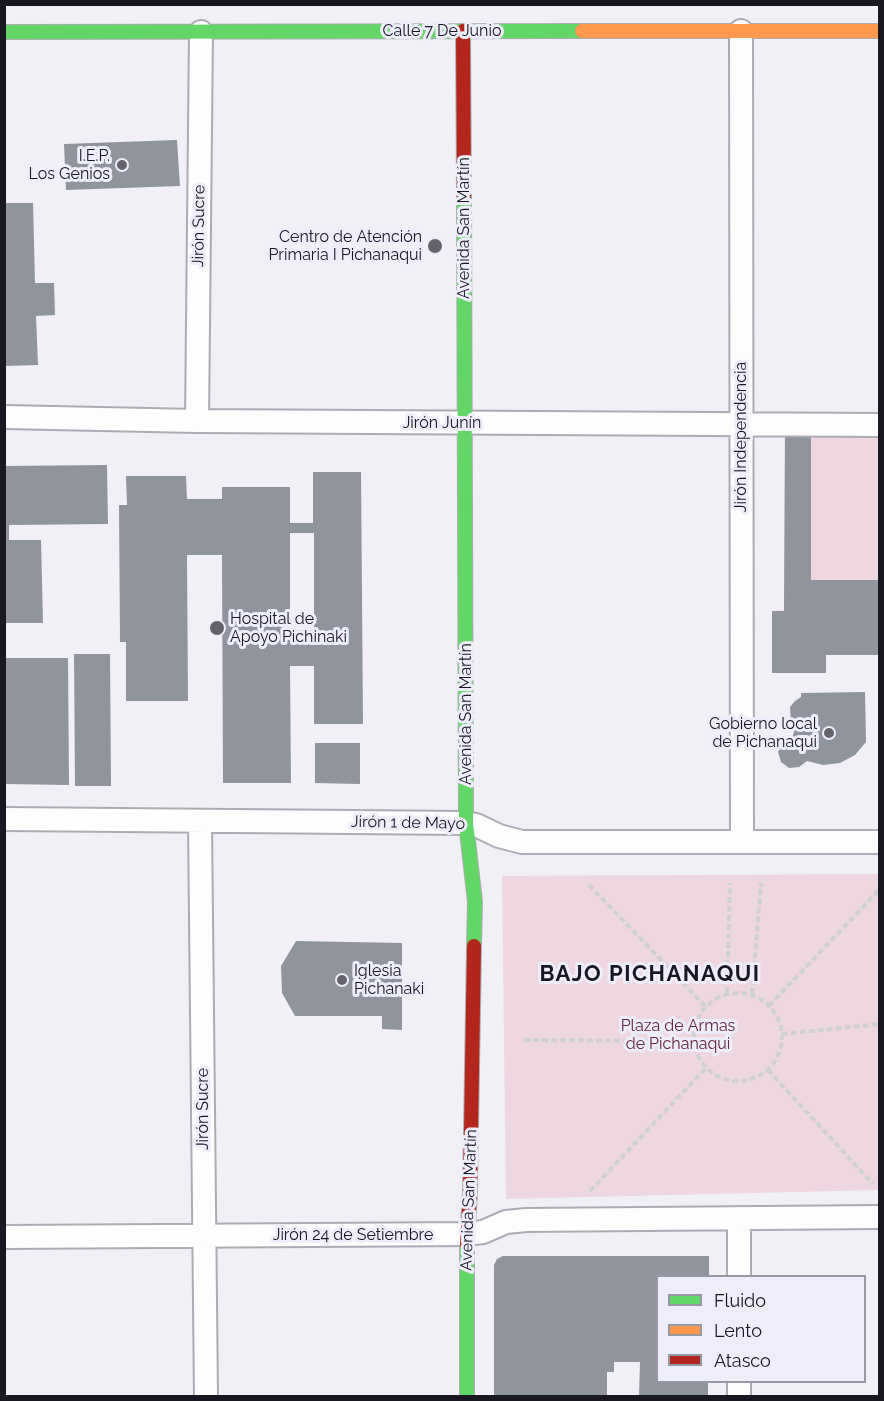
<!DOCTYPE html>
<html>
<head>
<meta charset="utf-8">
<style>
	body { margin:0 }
	#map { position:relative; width:884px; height:1401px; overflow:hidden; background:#f1f0f7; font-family:Raleway,sans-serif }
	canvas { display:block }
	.frame { position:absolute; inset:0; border:6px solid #181722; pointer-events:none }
	.legend { position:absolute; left:656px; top:1275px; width:210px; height:108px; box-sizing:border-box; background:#eeedfa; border:2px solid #9897a4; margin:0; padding:8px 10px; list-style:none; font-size:18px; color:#181722 }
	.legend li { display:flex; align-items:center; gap:12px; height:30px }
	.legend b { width:30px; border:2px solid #9897a4 }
</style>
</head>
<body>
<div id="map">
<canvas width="884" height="1401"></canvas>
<div class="frame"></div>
<ul class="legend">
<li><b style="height:8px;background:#63d668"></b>Fluido</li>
<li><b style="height:8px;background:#ff974d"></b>Lento</li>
<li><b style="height:8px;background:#b3261e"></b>Atasco</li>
</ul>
</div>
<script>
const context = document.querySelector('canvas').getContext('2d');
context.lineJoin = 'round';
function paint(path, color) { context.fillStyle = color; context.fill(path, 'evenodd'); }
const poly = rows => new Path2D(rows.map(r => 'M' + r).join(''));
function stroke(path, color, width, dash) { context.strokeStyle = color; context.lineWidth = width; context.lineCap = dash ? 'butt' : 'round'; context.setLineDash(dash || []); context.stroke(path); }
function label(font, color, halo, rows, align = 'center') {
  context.font = font + ' Raleway,sans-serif'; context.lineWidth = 6; context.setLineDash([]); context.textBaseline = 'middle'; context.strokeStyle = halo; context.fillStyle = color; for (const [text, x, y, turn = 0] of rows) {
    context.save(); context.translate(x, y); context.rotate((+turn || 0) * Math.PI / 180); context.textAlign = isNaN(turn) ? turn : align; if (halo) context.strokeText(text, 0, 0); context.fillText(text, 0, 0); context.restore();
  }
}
const green = poly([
	[785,431,879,431,879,655,826,655,826,673,772,673,772,611,784,610],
	[879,874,879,1190,506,1199,502,876]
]);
const building = poly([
	[177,140,180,186,66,190,64,144],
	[4,203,33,203,35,283,54,283,55,315,36,316,38,365,4,366],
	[785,431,811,431,811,580,880,580,880,655,826,655,826,673,772,673,772,611,784,611],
	[107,465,108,524,9,525,9,540,41,540,43,623,4,623,4,466],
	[313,472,361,472,363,724,314,724,314,666,290,666,291,783,223,783,222,555,187,555,188,701,126,701,126,642,120,642,119,505,127,505,126,476,186,476,187,499,222,499,222,487,290,487,290,523,313,523],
	[290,533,314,533,314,630,290,630],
	[74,654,110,654,111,786,75,786],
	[4,658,68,658,69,785,4,784],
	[865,692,866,742,855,755,840,763,823,765,807,761,799,767,789,768,781,762,778,752,783,743,792,739,795,728,791,722,790,707,795,701,801,697,801,693],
	[315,743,360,743,360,784,315,783],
	[296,941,402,943,402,1030,382,1029,382,1016,295,1016,282,993,281,966],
	[503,1256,709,1256,709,1276,658,1276,658,1382,708,1382,708,1396,639,1396,640,1362,614,1362,614,1372,607,1372,607,1396,494,1396,494,1265,497,1259]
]);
const path = poly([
	[589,885,705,1006],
	'694 1037a44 44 0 1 1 88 0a44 44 0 1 1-88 0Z',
	[727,993,730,883],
	[752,994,761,883],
	[769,1006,880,889],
	[782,1034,880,1024],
	[524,1040,693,1041],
	[768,1070,873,1184],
	[590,1191,706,1068]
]);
const street = poly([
	[741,31,742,842],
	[4,417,197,421,880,425],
	[197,421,201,32],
	[4,819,466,823,476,825,499,836,522,842,880,842],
	[200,821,206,1396],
	[4,1237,467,1234,483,1232,506,1222,526,1220,880,1217],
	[739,1276,739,1218],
	[739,1396,739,1382]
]);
const fast = poly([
	[4,32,582,31],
	[464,195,466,823,475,902,474,946],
	[467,1245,467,1396]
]);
const slow = poly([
	[582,31,880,31]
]);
const jam = poly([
	[463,31,464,195],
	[467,1245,470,1192,474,946]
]);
const markers = [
	[122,165,6,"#64636d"],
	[435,246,8,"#64636d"],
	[217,628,8,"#64636d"],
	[829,733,6,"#64636d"],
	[342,980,6,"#64636d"]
];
const streetNames = [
	["Calle 7 De Junio",442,31],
	["Jirón Sucre",199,226,-89],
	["Avenida San Martín",464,228,-90],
	["Jirón Junín",442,423],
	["Jirón Independencia",741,437,-90],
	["Avenida San Martín",466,714,-90],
	["Jirón 1 de Mayo",408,823,1],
	["Jirón Sucre",203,1109,-90],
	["Avenida San Martín",469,1200,-88],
	["Jirón 24 de Setiembre",353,1235]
];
const poiNames = [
	["I.E.P.",110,156],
	["Los Genios",110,174],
	["Centro de Atención",422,237],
	["Primaria I Pichanaqui",422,255],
	["Hospital de",230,619,"left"],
	["Apoyo Pichinaki",230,637,"left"],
	["Gobierno local",817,724],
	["de Pichanaqui",817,742],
	["Iglesia",354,971,"left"],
	["Pichanaki",354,989,"left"]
];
const parkNames = [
	["Plaza de Armas",678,1026],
	["de Pichanaqui",678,1044]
];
const districtNames = [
	["BAJO PICHANAQUI",650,974]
];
paint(green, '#eed7e0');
paint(building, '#8f949d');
stroke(street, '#adacb4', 26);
stroke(fast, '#adacb4', 16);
stroke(slow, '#adacb4', 16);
stroke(jam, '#adacb4', 16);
stroke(path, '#d1d1d4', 4, [6, 3]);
stroke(street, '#fdfdfe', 22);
stroke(fast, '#63d668', 14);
stroke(slow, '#ff974d', 14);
stroke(jam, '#b3261e', 14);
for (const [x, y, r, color] of markers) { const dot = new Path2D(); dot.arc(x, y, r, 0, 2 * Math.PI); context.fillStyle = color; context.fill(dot); stroke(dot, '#eeedfa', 2); }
label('16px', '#181722', '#eeedfa', streetNames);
label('16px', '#181722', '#eeedfa', poiNames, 'right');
label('16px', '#64243d', '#eeedfa', parkNames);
context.letterSpacing = '1.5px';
label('bold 22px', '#181722', '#eeedfa', districtNames);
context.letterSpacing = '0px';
</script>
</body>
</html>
